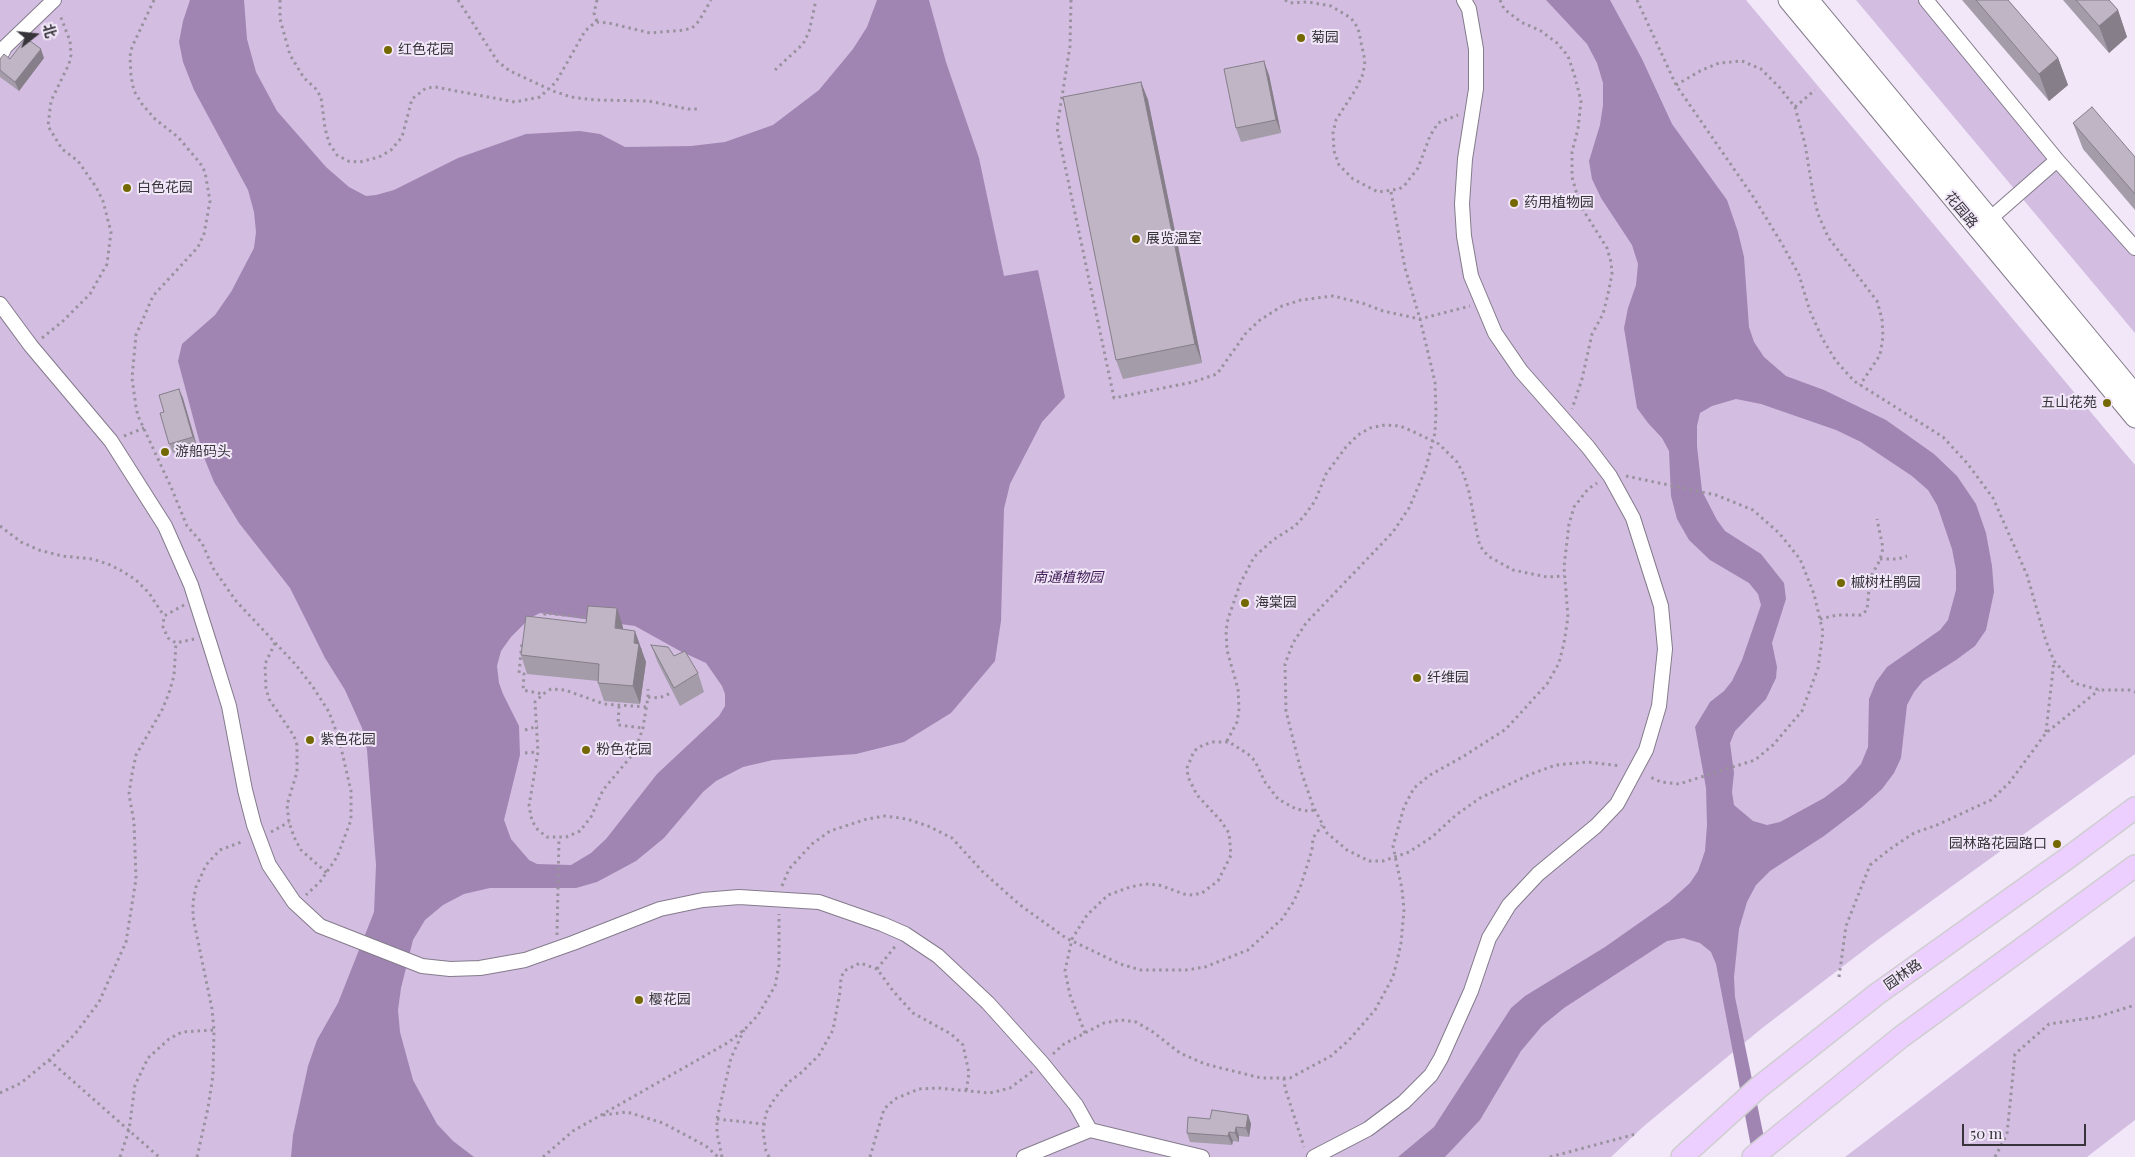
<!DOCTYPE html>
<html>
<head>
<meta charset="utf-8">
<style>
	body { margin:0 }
	#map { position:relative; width:2135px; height:1157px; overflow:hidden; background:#f1e7f8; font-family:"Playfair Display","Noto Sans SC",serif }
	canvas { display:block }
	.north { position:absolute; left:10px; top:10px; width:50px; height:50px; -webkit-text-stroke:4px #f1e7f8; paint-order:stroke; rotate:74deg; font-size:14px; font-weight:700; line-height:20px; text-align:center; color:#37343a }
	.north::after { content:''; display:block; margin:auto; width:18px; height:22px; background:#37343a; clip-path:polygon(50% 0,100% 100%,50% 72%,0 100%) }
	.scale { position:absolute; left:1962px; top:1124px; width:124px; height:22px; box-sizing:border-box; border:2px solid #37343a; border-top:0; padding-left:6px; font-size:15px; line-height:18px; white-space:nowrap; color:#37343a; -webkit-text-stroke:4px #f1e7f8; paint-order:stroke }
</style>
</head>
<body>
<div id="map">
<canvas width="2135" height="1157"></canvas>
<div class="north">北</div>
<div class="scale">50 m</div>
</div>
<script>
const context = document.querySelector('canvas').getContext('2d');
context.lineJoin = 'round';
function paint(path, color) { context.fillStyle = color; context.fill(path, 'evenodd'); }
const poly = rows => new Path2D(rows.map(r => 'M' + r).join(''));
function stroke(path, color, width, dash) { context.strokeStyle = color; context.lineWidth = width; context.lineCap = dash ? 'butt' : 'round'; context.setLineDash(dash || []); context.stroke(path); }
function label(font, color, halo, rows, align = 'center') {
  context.font = font + ' "Playfair Display","Noto Sans SC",serif'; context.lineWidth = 4; context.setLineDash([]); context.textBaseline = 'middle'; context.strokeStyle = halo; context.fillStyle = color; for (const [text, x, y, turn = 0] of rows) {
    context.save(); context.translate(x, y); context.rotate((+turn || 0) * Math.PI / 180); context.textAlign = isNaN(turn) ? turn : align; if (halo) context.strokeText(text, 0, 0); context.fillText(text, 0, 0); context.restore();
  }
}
const green = poly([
	[0,0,1746,0,2135,465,2135,754,1876,941,1761,1029,1644,1126,1611,1157,0,1157],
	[1856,0,1933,0,2135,241,2135,333],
	[2135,936,2135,1120,2087,1157,1845,1157]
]);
const water = poly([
	[190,0,244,0,247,39,256,72,277,111,326,167,349,187,366,196,376,195,394,190,458,158,526,134,580,131,600,134,625,147,691,146,725,142,773,125,819,90,853,49,867,27,877,0,929,0,946,62,979,158,1004,276,1038,270,1065,397,1042,422,1010,484,1004,509,1001,621,995,661,951,713,904,742,856,754,773,760,743,767,716,781,703,792,664,838,636,861,597,882,576,888,490,888,464,894,443,905,425,920,413,940,401,988,398,1010,400,1032,413,1080,437,1124,453,1141,474,1157,291,1157,293,1135,308,1066,317,1040,338,1003,374,912,376,865,367,750,362,728,345,690,325,658,290,588,239,523,214,482,203,455,178,361,182,344,215,315,231,292,254,248,256,232,254,212,248,190,194,90,183,62,179,42,183,21],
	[540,613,635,626,680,651,706,663,722,686,725,694,725,706,719,716,657,774,606,839,591,853,571,865,537,864,529,860,511,839,504,820,520,755,519,726,503,694,499,683,497,666,501,651,511,637,530,618],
	[1546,0,1610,0,1642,59,1672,124,1727,200,1738,232,1744,257,1749,327,1754,342,1764,357,1786,376,1824,390,1886,420,1934,454,1957,476,1976,504,1986,533,1992,566,1994,592,1986,630,1975,646,1956,660,1923,681,1914,692,1907,705,1901,758,1894,773,1882,789,1862,807,1824,836,1770,871,1756,885,1747,902,1739,929,1734,977,1735,997,1768,1157,1753,1157,1716,964,1711,952,1700,943,1683,938,1667,941,1647,954,1564,1008,1542,1026,1521,1051,1480,1120,1445,1157,1398,1157,1434,1127,1511,1008,1525,996,1605,947,1669,902,1690,883,1698,871,1705,851,1707,825,1706,788,1695,727,1710,702,1724,691,1732,681,1742,660,1761,605,1758,594,1749,583,1710,560,1689,540,1677,519,1671,496,1669,451,1662,438,1648,423,1637,408,1624,328,1628,308,1636,285,1638,264,1632,245,1601,198,1592,179,1589,161,1600,125,1603,105,1603,83,1597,63,1587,44],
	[1736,399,1761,404,1836,430,1861,442,1912,476,1928,490,1937,505,1952,549,1956,570,1956,590,1948,620,1940,630,1887,667,1876,682,1869,699,1868,747,1861,764,1845,782,1824,798,1780,822,1767,825,1753,821,1734,805,1732,792,1734,773,1730,743,1735,731,1766,699,1776,678,1777,667,1772,643,1786,599,1784,583,1761,554,1725,531,1717,520,1702,491,1697,446,1697,426,1700,413,1712,406]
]);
const path = poly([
	[154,0,132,47,130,56,131,76,134,91,142,104,155,119,178,137,200,163,205,172,210,201,204,234,198,247,153,296,136,335,132,378,136,407,138,416,171,487,187,526,202,543,213,568,236,601,296,665,313,687,329,712,339,739,351,791,351,820,337,857,320,882,306,895],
	[280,0,280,19,290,55,304,78,315,88,321,97,325,128,329,143,337,155,348,161,360,162,379,157,391,150,402,137,412,99,426,88,435,87,515,102,540,97,556,82,585,31,592,25,597,22,609,23,650,33,684,30,692,28,699,21,711,0],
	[458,0,498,62,510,71,553,91,571,97,595,100,648,101,688,109,698,109],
	[597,0,594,13,597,22],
	[1071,0,1070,46,1057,128,1114,398,1193,382,1217,374,1246,333,1260,320,1282,306,1301,300,1333,296,1362,303,1383,311,1420,319,1470,306],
	[1285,0,1290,3,1308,2,1331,6,1351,18,1358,28,1365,61,1363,74,1356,89,1336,120,1333,133,1334,151,1339,165,1353,179,1378,192,1399,189,1404,186,1418,168,1430,136,1438,123,1458,115],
	[1500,0,1504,9,1521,22,1541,31,1557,43,1568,56,1575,77,1581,101,1578,129,1572,152,1572,177,1580,205,1607,248,1611,262,1612,274,1608,294,1603,314,1592,334,1582,379,1572,409],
	[1637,0,1676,85,1754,198,1782,244,1799,275,1810,311,1822,338,1836,361,1854,381,1943,437,1967,463,1993,498,2027,575,2046,641,2054,661,2074,683,2100,690,2129,690,2135,692],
	[775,70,803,44,809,32,816,0],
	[1676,85,1700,71,1719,63,1742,61,1761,69,1780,88,1795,107,1805,144,1813,193,1818,214,1828,237,1877,301,1882,319,1883,337,1880,355,1860,385],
	[1795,107,1815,90],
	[1391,192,1405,268,1420,319,1435,382,1436,412,1435,433,1425,471,1409,508,1393,532,1306,623,1293,643,1285,664,1286,711,1301,771,1313,806,1327,833,1347,850,1369,861,1383,861,1409,852,1432,837,1456,815,1480,798,1531,774,1556,765,1588,762,1621,766],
	[42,338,63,321,90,294,107,264,111,232,103,201,96,187,78,161,62,149,48,126,51,101,69,64,71,55,70,41,60,15],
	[124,436,144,428],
	[1626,476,1716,495,1753,510,1779,533,1800,559,1814,594,1823,632,1818,668,1802,711,1773,745,1755,760,1679,784,1661,782,1648,776],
	[0,526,21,542,39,550,62,556,92,559,108,564,122,571,136,580,149,593,164,616],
	[1880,559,1898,559,1907,556],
	[184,605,164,616,163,627,168,638,176,643,194,639],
	[1820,619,1837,615,1861,615,1867,610,1870,578,1880,560,1883,548,1877,519],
	[544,622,545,613,590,618],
	[526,642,522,642,519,673,524,674,523,690,543,694],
	[275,643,265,664,266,688,269,699,294,736,297,745,297,772,287,805,289,822,294,837,301,850,327,873],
	[648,697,659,698,671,693],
	[619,706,618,725,643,728],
	[646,707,604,704,565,690,551,689,543,694,535,702,538,752,529,806,532,821,538,830,547,837,566,837,580,831,591,817,603,790,633,754,637,745,643,728,648,697,648,689],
	[525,730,538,726],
	[2046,732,2054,661],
	[1227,741,1237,722,1239,709,1238,689,1227,650,1226,631,1228,619,1240,584,1254,557,1273,540,1295,526,1304,516,1315,501,1326,474,1346,447,1358,435,1370,428,1385,425,1400,426,1412,431,1439,444,1457,462,1464,475,1469,492,1478,538,1480,546,1488,556,1513,570,1547,577,1564,576],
	[525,753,538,752],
	[271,832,289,822],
	[782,886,789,869,812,844,830,831,867,819,885,816,907,819,928,826,952,838,982,871,1020,905,1066,938,1120,964,1141,970,1186,970,1205,967,1248,950,1282,919,1294,901,1301,885,1312,850,1313,838,1322,825],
	[557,935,559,838],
	[877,969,897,944],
	[1839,977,1846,926,1870,865,1890,849,1914,833,1937,825,1991,800,2009,783,2046,733,2099,690],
	[1085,1033,1070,995,1065,971,1072,939,1087,915,1108,895,1130,887,1145,884,1159,885,1184,894,1193,895,1202,893,1218,881,1231,855,1229,833,1221,821,1197,795,1188,777,1187,768,1194,751,1203,745,1213,742,1229,742,1248,754,1255,761,1265,782,1278,799,1296,809,1308,811,1315,810],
	[1053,1054,1064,1044,1104,1023,1121,1020,1136,1022,1153,1032,1180,1053,1205,1064,1261,1078,1290,1078,1331,1056,1349,1040,1375,1010,1393,977,1397,961,1401,943,1404,910,1402,889,1393,846,1404,807,1414,788,1430,775,1464,756,1506,729,1547,684,1559,663,1564,643,1568,617,1564,567,1569,524,1574,507,1588,489,1597,483],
	[49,1060,159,1157],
	[1284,1078,1285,1088,1304,1147],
	[0,1093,21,1083,49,1060,75,1034,99,1002,126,942,136,879,134,822,129,794,132,774,136,755,162,710,169,693,174,676,176,643],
	[603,1115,627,1112,663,1123,706,1146,718,1157],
	[717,1119,764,1124],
	[120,1157,129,1130,135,1085,148,1058,169,1039,182,1032,214,1030],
	[197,1157,208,1108,213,1075,214,1030,212,1009,193,917,193,902,196,887,206,865,220,850,244,841],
	[543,1157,573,1131,729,1042,746,1028,758,1015,775,986,779,965,779,914],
	[722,1157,717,1133,717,1119,731,1058,744,1030],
	[769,1157,766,1151,763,1131,766,1113,775,1098,789,1082,802,1072,819,1055,833,1030,840,992,841,978,844,971,860,963,877,969,893,991,913,1013,951,1034,963,1045,969,1073,966,1092],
	[870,1157,884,1109,895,1099,919,1089,938,1088,990,1093,1010,1088,1033,1071],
	[1550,1157,1636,1134],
	[1995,1157,2007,1134,2015,1054,2049,1024,2097,1017,2135,1005]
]);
const street = poly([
	[1926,0,2057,160],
	[0,57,5,47,54,0],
	[1984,224,2057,160,2135,248],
	[0,304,31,346,111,441,165,526,191,585,212,651,229,706,245,790,254,825,269,865,294,902,320,926,422,966,450,969,480,968,525,960,573,943,660,909,703,900,739,897,819,902,882,924,905,934,938,956,988,1003,1042,1063,1076,1105,1090,1130],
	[1024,1157,1090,1130,1202,1157],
	[1314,1157,1368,1129,1404,1102,1431,1075,1441,1058,1471,991,1489,938,1509,905,1538,874,1596,826,1617,804,1646,750,1659,706,1665,649,1661,606,1633,518,1610,476,1588,447,1521,371,1495,333,1471,276,1464,236,1462,204,1465,159,1476,89,1476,49,1469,9,1464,0]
]);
const secondary = poly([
	[1788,0,2135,418],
	[1809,0,2135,394]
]);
const primary = poly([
	[1682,1157,1758,1088,1877,994,2065,860,2135,808],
	[1753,1157,1901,1037,2135,866]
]);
const wall = poly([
	[1962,0,2008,0,2058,58,2068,85,2049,101],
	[2063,0,2109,0,2118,10,2127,37,2109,53],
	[44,58,19,91,0,77,0,59],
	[1269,75,1281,133,1241,142,1236,128],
	[1141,82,1148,100,1202,363,1123,379,1116,360],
	[2073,123,2135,157,2135,210,2083,149],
	[179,389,197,446,173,453,169,444,164,412],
	[623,627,623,629,642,649,642,652,646,662,640,704,604,701,598,683,598,681,527,674,521,655],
	[651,645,698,673,704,692,680,706,658,663],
	[1248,1115,1251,1124,1249,1137,1239,1136,1239,1142,1233,1141,1232,1145,1190,1142,1187,1133,1210,1119]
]);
const shadedWall = poly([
	[2118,10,2127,37,2109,53,2099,26],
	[41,49,44,58,19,91,15,82],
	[2058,58,2068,85,2049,101,2039,74],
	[1264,61,1269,75,1281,133,1276,120],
	[1141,82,1148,100,1202,363,1195,344],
	[179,389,183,398,197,446,193,437],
	[617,608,623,627,622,647,615,628],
	[635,631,646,662,640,704,633,686],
	[1248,1115,1251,1124,1249,1137,1246,1128],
	[1236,1127,1239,1136,1239,1142,1235,1133],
	[1229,1132,1233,1141,1232,1145,1228,1136]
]);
const building = poly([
	[1976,0,2008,0,2058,58,2039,74,1976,0],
	[2076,0,2109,0,2118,10,2099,26,2076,0],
	[26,38,41,49,15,82,0,70,0,59,4,54,10,59,26,38],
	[1264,61,1276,120,1236,128,1224,69,1264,61],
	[1141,82,1195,344,1116,360,1063,97,1141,82],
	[2092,107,2135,157,2135,194,2073,123,2092,107],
	[179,389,193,437,169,444,160,413,164,412,159,395,179,389],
	[588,606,617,608,615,628,635,631,634,643,639,644,633,686,598,683,599,664,521,655,526,616,586,623,588,606],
	[651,645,668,647,674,656,685,651,698,673,674,688,651,645],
	[1212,1110,1248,1115,1246,1128,1236,1127,1235,1133,1229,1132,1228,1136,1187,1133,1188,1117,1210,1119,1212,1110]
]);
const markers = [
	[1301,38,5,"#746800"],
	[388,50,5,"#746800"],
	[127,188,5,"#746800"],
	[1514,203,5,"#746800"],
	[1136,239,5,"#746800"],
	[2107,403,5,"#746800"],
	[165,452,5,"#746800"],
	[1841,583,5,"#746800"],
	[1245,603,5,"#746800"],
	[1417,678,5,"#746800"],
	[310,740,5,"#746800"],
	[586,750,5,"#746800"],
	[2057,844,5,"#746800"],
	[639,1000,5,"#746800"]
];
const poiNames = [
	["菊园",1311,38],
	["红色花园",398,50],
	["白色花园",137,188],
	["药用植物园",1524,203],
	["展览温室",1146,239],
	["五山花苑",2097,403,"right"],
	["游船码头",175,452],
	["槭树杜鹃园",1851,583],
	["海棠园",1255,603],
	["纤维园",1427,678],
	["紫色花园",320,740],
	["粉色花园",596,750],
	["园林路花园路口",2047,844,"right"],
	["樱花园",649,1000]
];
const streetNames = [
	["花园路",1961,210,50],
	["园林路",1903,975,-35]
];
const parkNames = [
	["南通植物园",1068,578]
];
paint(green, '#d3bee2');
paint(water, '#a085b2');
stroke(street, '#847b8b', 16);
stroke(secondary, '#847b8b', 21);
stroke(primary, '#cfced0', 24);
stroke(path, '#99929e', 3, [2.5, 4]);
stroke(street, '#fff', 14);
stroke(secondary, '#fff', 19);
stroke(primary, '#eccffe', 21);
paint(wall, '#a49ca9');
paint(shadedWall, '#867f8a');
paint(building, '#bfb5c5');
stroke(building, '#867f8a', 1);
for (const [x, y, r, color] of markers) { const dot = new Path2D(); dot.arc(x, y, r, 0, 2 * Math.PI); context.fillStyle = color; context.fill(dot); stroke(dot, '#f1e7f8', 2); }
label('14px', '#37343a', '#f1e7f8', poiNames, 'left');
label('14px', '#37343a', '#f1e7f8', streetNames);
label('italic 14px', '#45215a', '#f1e7f8', parkNames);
</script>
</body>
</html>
